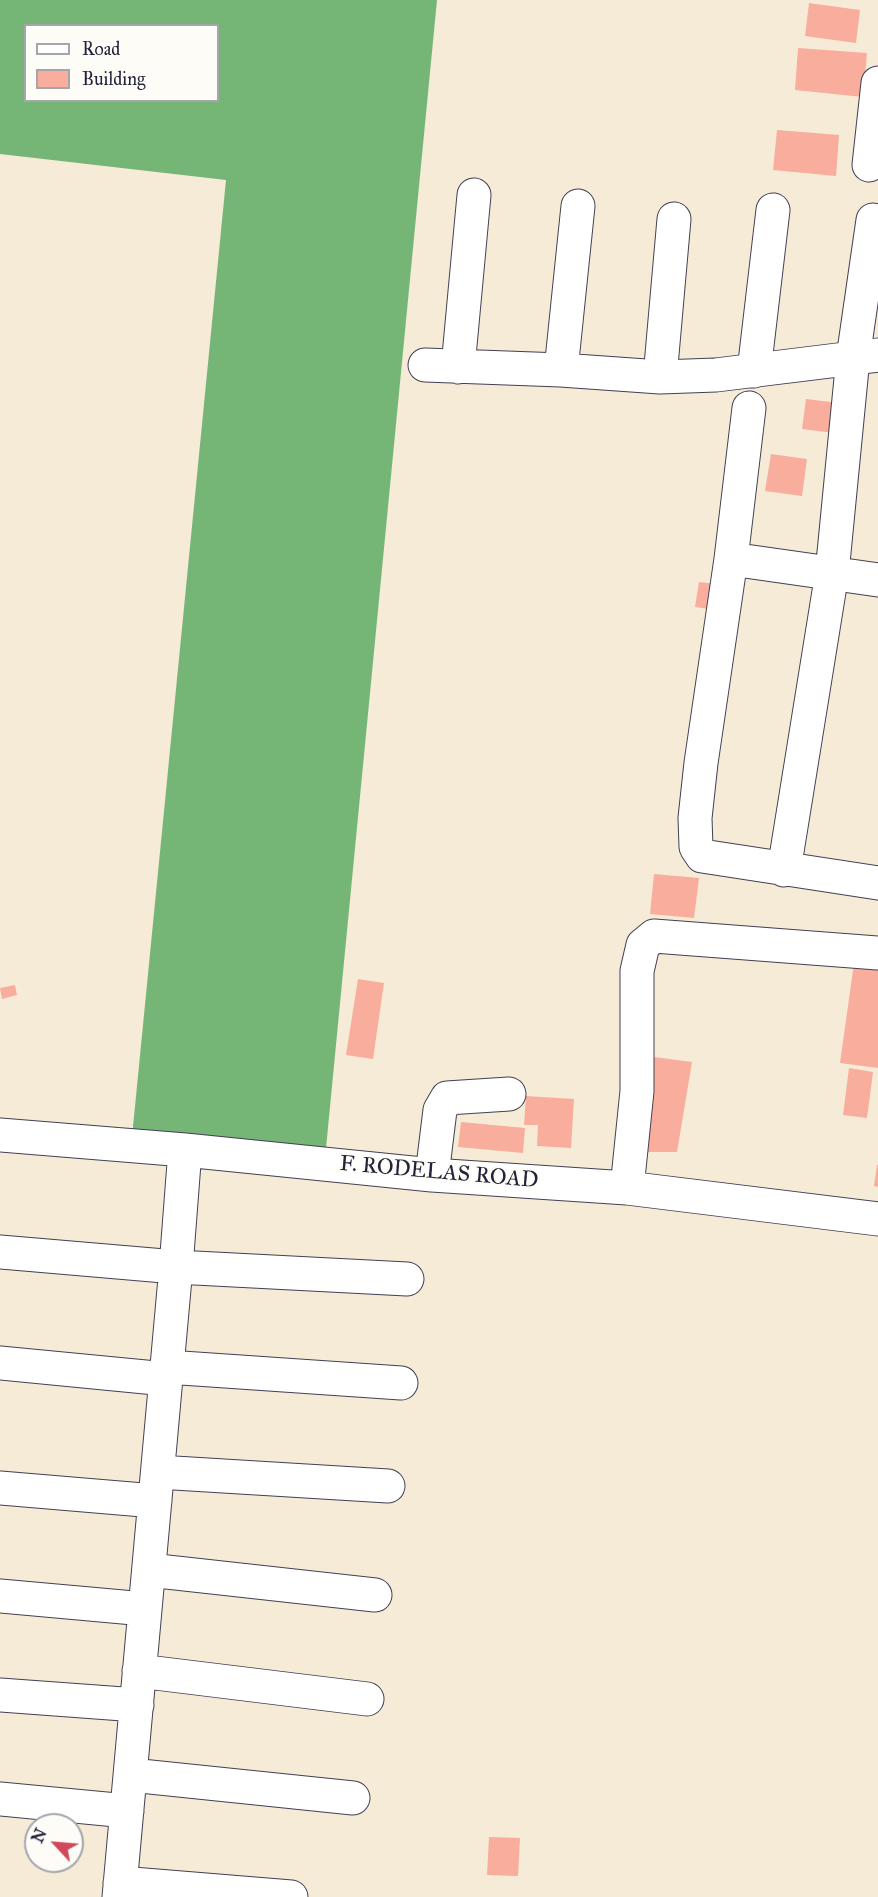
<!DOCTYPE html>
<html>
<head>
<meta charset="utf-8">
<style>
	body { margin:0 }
	#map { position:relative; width:878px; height:1897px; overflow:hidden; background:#f6ebd7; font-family:"IM FELL Great Primer",serif }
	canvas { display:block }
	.legend { position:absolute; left:24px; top:24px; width:195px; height:78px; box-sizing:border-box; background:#fdfcf7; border:2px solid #a5a5ac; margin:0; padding:8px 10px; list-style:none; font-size:18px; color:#22223b }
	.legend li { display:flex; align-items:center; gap:12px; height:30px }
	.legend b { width:30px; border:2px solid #a5a5ac }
	.north { position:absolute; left:24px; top:1813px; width:60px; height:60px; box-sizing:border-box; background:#fdfcf7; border:2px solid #a5a5ac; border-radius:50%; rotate:296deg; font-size:16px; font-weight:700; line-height:24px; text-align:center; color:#22223b }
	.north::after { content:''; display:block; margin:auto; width:21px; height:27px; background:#d1495b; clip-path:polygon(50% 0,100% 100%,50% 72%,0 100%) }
</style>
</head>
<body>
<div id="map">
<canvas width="878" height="1897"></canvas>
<ul class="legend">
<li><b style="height:8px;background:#fff"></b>Road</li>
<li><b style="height:16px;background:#f9ad9c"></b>Building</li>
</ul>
<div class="north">N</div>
</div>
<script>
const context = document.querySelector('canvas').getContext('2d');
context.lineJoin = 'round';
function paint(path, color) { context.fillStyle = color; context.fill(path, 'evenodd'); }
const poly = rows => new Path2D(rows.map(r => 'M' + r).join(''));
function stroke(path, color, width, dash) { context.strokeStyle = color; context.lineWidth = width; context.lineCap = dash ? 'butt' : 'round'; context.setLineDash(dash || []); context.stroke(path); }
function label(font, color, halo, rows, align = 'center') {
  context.font = font + ' "IM FELL Great Primer",serif'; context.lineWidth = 4.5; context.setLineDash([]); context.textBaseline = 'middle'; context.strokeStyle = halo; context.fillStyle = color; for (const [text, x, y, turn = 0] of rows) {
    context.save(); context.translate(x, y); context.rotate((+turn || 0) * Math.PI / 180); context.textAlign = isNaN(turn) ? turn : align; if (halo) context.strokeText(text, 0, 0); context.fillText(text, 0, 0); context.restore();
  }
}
const forest = poly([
	[0,0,437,0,326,1148,132,1137,226,180,0,154],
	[26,26,218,26,218,100,26,100]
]);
const building = poly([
	[809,3,860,10,856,43,805,36],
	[798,48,867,53,863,97,795,90],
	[777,130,839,135,836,176,773,170],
	[806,399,847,404,843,434,802,429],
	[771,454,807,459,802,496,765,491],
	[699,582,726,585,722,611,695,607],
	[654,874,699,878,694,918,650,914],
	[854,963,878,966,878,1068,840,1063],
	[358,979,384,983,373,1059,346,1055],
	[15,985,17,995,2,999,0,988],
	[654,1057,692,1062,677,1152,646,1152],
	[849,1068,873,1072,867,1118,843,1115],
	[526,1096,574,1099,571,1148,537,1146,538,1125,524,1125],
	[461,1122,525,1128,523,1153,458,1147],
	[877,1165,878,1165,878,1187,874,1186],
	[489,1837,520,1838,518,1876,487,1875]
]);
const minor = poly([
	[869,165,878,83],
	[425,365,561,370,660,377,716,375,878,355],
	[458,367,474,195],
	[561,370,578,206],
	[754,371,773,210],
	[660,377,674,219],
	[749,408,731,559,701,763,695,818,696,847,702,856,878,883],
	[731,559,878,580],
	[784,870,832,573,853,358,873,220],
	[0,1135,185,1150,432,1175,627,1188,878,1219],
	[432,1175,440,1110,447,1098,509,1094],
	[627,1188,637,1091,637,971,643,945,654,936,878,953],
	[0,1252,176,1267,407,1279],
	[0,1363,166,1379],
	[167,1367,401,1383],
	[158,1472,388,1486],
	[0,1488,155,1501],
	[149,1570,375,1595],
	[0,1596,145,1609],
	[139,1671,367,1699],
	[0,1695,137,1705],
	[131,1775,353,1798],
	[0,1799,127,1811],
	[120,1883,291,1897],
	[119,1897,176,1267,185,1150]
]);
const streetNames = [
	["F. RODELAS ROAD",439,1173,5]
];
paint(forest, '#75b576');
paint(building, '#f9ad9c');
stroke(minor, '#424052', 35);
stroke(minor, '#fff', 33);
label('22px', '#22223b', '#fdfcf7', streetNames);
</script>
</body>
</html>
